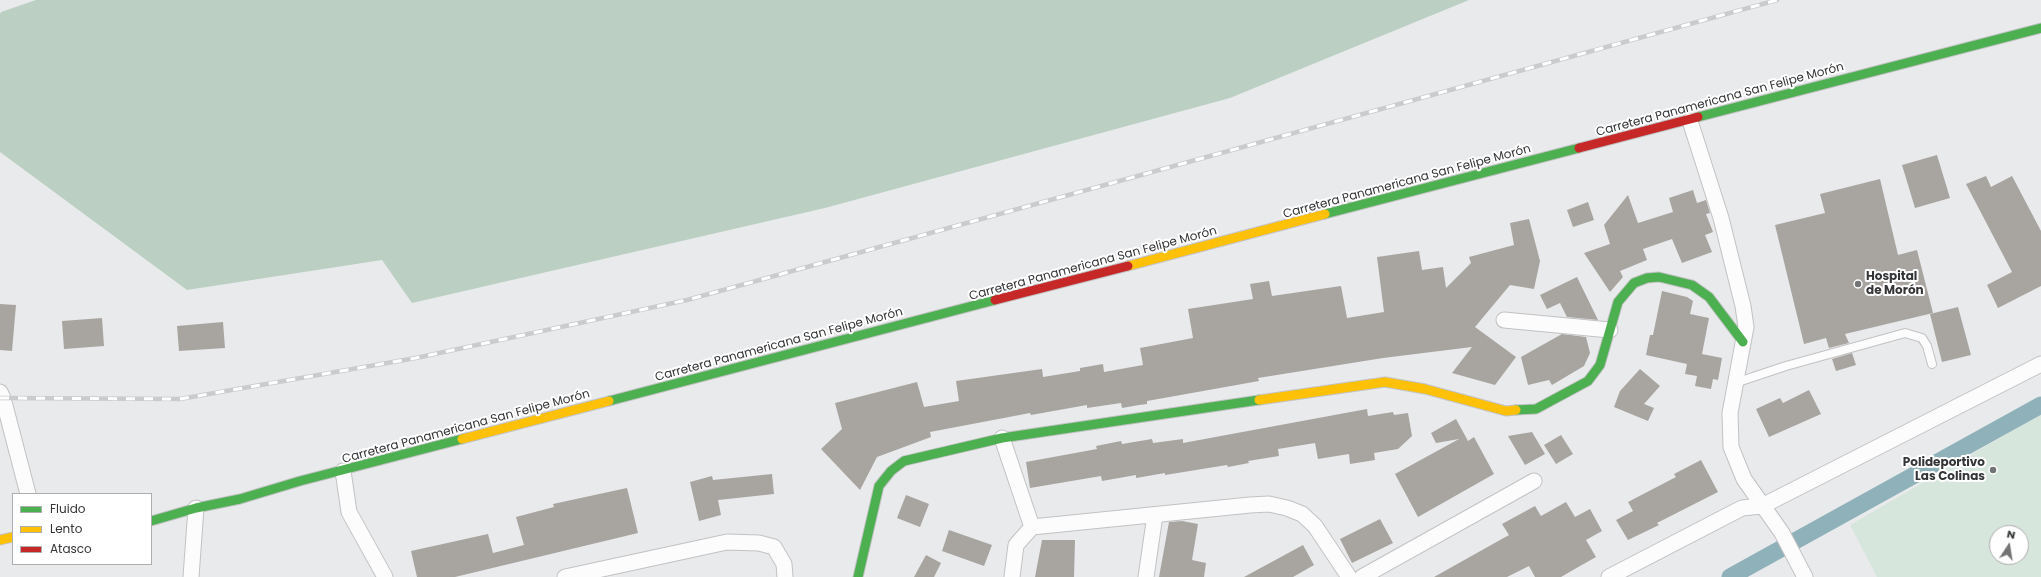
<!DOCTYPE html>
<html>
<head>
<meta charset="utf-8">
<style>
	body { margin:0 }
	#map { position:relative; width:2041px; height:577px; overflow:hidden; background:#e9eaec; font-family:Poppins,sans-serif }
	canvas { display:block }
	.legend { position:absolute; left:12px; top:493px; width:140px; height:72px; box-sizing:border-box; background:#fff; border:1px solid #aeaeaf; margin:0; padding:5px 7px; list-style:none; font-size:12px; color:#343537 }
	.legend li { display:flex; align-items:center; gap:8px; height:20px }
	.legend b { width:20px; border:1px solid #aeaeaf }
	.north { position:absolute; left:1989px; top:525px; width:40px; height:40px; box-sizing:border-box; background:#fff; border:1px solid #aeaeaf; border-radius:50%; rotate:12deg; font-size:11px; font-weight:700; line-height:16px; text-align:center; color:#343537 }
	.north::after { content:''; display:block; margin:auto; width:14px; height:18px; background:#737476; clip-path:polygon(50% 0,100% 100%,50% 72%,0 100%) }
</style>
</head>
<body>
<div id="map">
<canvas width="2041" height="577"></canvas>
<ul class="legend">
<li><b style="height:5px;background:#4caf50"></b>Fluido</li>
<li><b style="height:5px;background:#ffc107"></b>Lento</li>
<li><b style="height:5px;background:#c62828"></b>Atasco</li>
</ul>
<div class="north">N</div>
</div>
<script>
const context = document.querySelector('canvas').getContext('2d');
context.lineJoin = 'round';
function paint(path, color) { context.fillStyle = color; context.fill(path, 'evenodd'); }
const poly = rows => new Path2D(rows.map(r => 'M' + r).join(''));
function stroke(path, color, width, dash) { context.strokeStyle = color; context.lineWidth = width; context.lineCap = dash ? 'butt' : 'round'; context.setLineDash(dash || []); context.stroke(path); }
function label(font, color, halo, rows, align = 'center') {
  context.font = font + ' Poppins,sans-serif'; context.lineWidth = 4; context.setLineDash([]); context.textBaseline = 'middle'; context.strokeStyle = halo; context.fillStyle = color; for (const [text, x, y, turn = 0] of rows) {
    context.save(); context.translate(x, y); context.rotate((+turn || 0) * Math.PI / 180); context.textAlign = isNaN(turn) ? turn : align; if (halo) context.strokeText(text, 0, 0); context.fillText(text, 0, 0); context.restore();
  }
}
const green = poly([
	[2041,414,2041,577,1877,577,1850,525],
	[1997,533,2021,533,2021,557,1997,557]
]);
const forest = poly([
	[36,0,1469,0,1230,98,825,208,412,303,382,260,187,290,0,152,0,14,1,12]
]);
const canal = poly([
	[1730,577,2041,405]
]);
const building = poly([
	[1937,155,1950,198,1915,208,1902,165],
	[1986,176,1991,187,2012,176,2041,231,2041,286,1998,308,1987,285,2012,272,1966,184],
	[1880,179,1898,255,1917,250,1933,313,1845,334,1849,343,1829,348,1826,338,1804,344,1775,225,1825,213,1820,194],
	[1693,190,1697,203,1706,200,1710,213,1706,214,1713,232,1705,235,1712,252,1682,263,1672,239,1643,249,1647,260,1620,271,1623,277,1610,292,1584,253,1610,244,1604,225,1628,195,1638,223,1673,212,1669,198],
	[1588,202,1594,220,1573,227,1567,210],
	[1529,219,1540,261,1534,289,1510,285,1475,327,1516,357,1495,385,1452,373,1472,347,1383,358,1258,378,1259,381,1147,401,1147,404,1139,405,1122,408,1121,403,1087,408,1087,405,1031,415,1030,413,930,432,931,437,877,457,860,490,821,449,842,429,835,403,917,382,924,407,959,401,956,381,1042,369,1043,377,1080,371,1080,368,1103,364,1104,372,1143,365,1140,348,1193,338,1188,309,1253,299,1250,284,1269,281,1272,296,1341,286,1347,318,1384,312,1377,257,1419,251,1422,270,1443,267,1446,288,1471,263,1469,257,1514,245,1510,223],
	[1577,277,1598,320,1567,317,1560,303,1547,309,1540,295],
	[1662,291,1687,297,1693,301,1690,314,1709,318,1702,354,1722,358,1718,380,1713,379,1711,389,1695,386,1697,376,1685,374,1687,364,1646,355,1650,335,1653,335],
	[0,304,16,305,12,351,0,350],
	[1958,307,1971,355,1942,362,1930,314],
	[102,318,104,346,64,349,62,321],
	[223,322,225,348,179,351,177,326],
	[1562,334,1586,337,1590,353,1584,366,1552,385,1549,380,1528,385,1521,357],
	[1852,353,1856,365,1836,371,1832,359],
	[1640,369,1660,386,1644,404,1654,408,1648,421,1614,407,1620,391],
	[1809,390,1821,414,1769,437,1756,409,1780,398,1783,403],
	[1367,409,1368,416,1393,412,1394,415,1408,413,1412,436,1398,449,1374,453,1375,460,1350,464,1349,454,1318,459,1315,443,1278,449,1279,456,1248,461,1249,463,1228,467,1227,465,1165,475,1165,473,1136,478,1136,475,1102,481,1101,476,1030,488,1026,462,1097,449,1096,446,1121,441,1122,444,1152,439,1153,443,1183,439,1183,443],
	[1456,419,1468,441,1474,437,1494,474,1418,517,1395,474,1459,439,1436,443,1431,433],
	[1532,432,1545,454,1525,465,1508,436],
	[1561,435,1573,454,1556,464,1544,445],
	[1701,460,1718,492,1657,523,1659,525,1628,540,1616,520,1633,511,1628,502,1676,477,1674,474],
	[772,474,774,494,718,500,721,515,699,521,690,482,712,476,713,480],
	[627,488,638,533,455,577,417,577,411,551,488,534,493,553,524,545,516,517,554,507,553,504],
	[906,495,929,504,920,527,897,518],
	[1566,502,1575,517,1590,509,1602,531,1586,540,1596,557,1573,570,1561,577,1535,577,1529,566,1507,577,1434,577,1509,535,1502,524,1535,506,1541,516],
	[1380,519,1393,543,1352,563,1340,539],
	[1182,521,1198,524,1192,560,1206,563,1204,577,1159,577,1169,522],
	[949,530,992,545,984,566,942,551],
	[1042,540,1075,540,1074,577,1035,577],
	[1303,545,1314,565,1293,577,1244,577],
	[926,555,941,563,934,577,914,577]
]);
const lane = poly([
	[1735,383,1786,366,1905,333,1922,338,1927,346,1932,364]
]);
const street = poly([
	[1690,121,1721,218,1743,306,1746,327,1730,413,1731,447,1744,479,1782,533,1805,577],
	[1504,320,1610,330],
	[0,392,3,398,28,494],
	[1002,438,1032,527,1016,545,1012,577],
	[343,471,349,512,385,577],
	[1032,527,1250,505,1269,504,1287,508,1302,514,1315,526,1349,577],
	[191,577,196,508],
	[565,577,727,542,759,543,774,547,784,564,785,577],
	[1146,577,1155,515],
	[1362,577,1534,481],
	[1609,577,1742,508,1762,506,2041,364]
]);
const fast = poly([
	[1698,117,2041,28],
	[1325,214,1579,148],
	[609,401,995,300],
	[1516,410,1536,409,1588,381,1600,365,1618,302,1634,283,1647,278,1659,277,1692,285,1709,297,1743,342],
	[151,521,196,508,240,499,300,481,462,439],
	[858,577,879,486,891,471,904,461,1002,438,1259,400]
]);
const slow = poly([
	[1128,266,1325,214],
	[1259,400,1385,382,1425,389,1506,411,1516,410],
	[462,439,609,401],
	[0,540,13,537]
]);
const jam = poly([
	[1579,148,1698,117],
	[995,300,1128,266]
]);
const rail = poly([
	[0,398,180,399,416,358,687,300,1777,0]
]);
const markers = [
	[1858,284,4,"#737476"],
	[1993,470,4,"#737476"]
];
const streetNames = [
	["Carretera Panamericana San Felipe Morón",1720,100,-15],
	["Carretera Panamericana San Felipe Morón",1407,182,-15],
	["Carretera Panamericana San Felipe Morón",1093,264,-15],
	["Carretera Panamericana San Felipe Morón",779,345,-15],
	["Carretera Panamericana San Felipe Morón",466,427,-15]
];
const poiNames = [
	["Hospital",1866,277],
	["de Morón",1866,291],
	["Polideportivo",1985,463,"right"],
	["Las Colinas",1985,477,"right"]
];
paint(green, '#d7e6dd');
paint(forest, '#bbd0c2');
stroke(canal, '#8fb1b9', 17);
paint(building, '#a8a5a0');
stroke(lane, '#c2c2c4', 10);
stroke(street, '#c2c2c4', 17);
stroke(fast, '#c2c2c4', 11);
stroke(slow, '#c2c2c4', 11);
stroke(jam, '#c2c2c4', 11);
stroke(lane, '#fcfcfc', 8);
stroke(street, '#fcfcfc', 15);
stroke(fast, '#4caf50', 9);
stroke(slow, '#ffc107', 9);
stroke(jam, '#c62828', 9);
stroke(rail, '#cacbcc', 4.5);
stroke(rail, '#fff', 3, [9]);
for (const [x, y, r, color] of markers) { const dot = new Path2D(); dot.arc(x, y, r, 0, 2 * Math.PI); context.fillStyle = color; context.fill(dot); stroke(dot, '#fff', 1.5); }
label('12px', '#343537', '#fff', streetNames);
label('bold 12px', '#343537', '#fff', poiNames, 'left');
</script>
</body>
</html>
